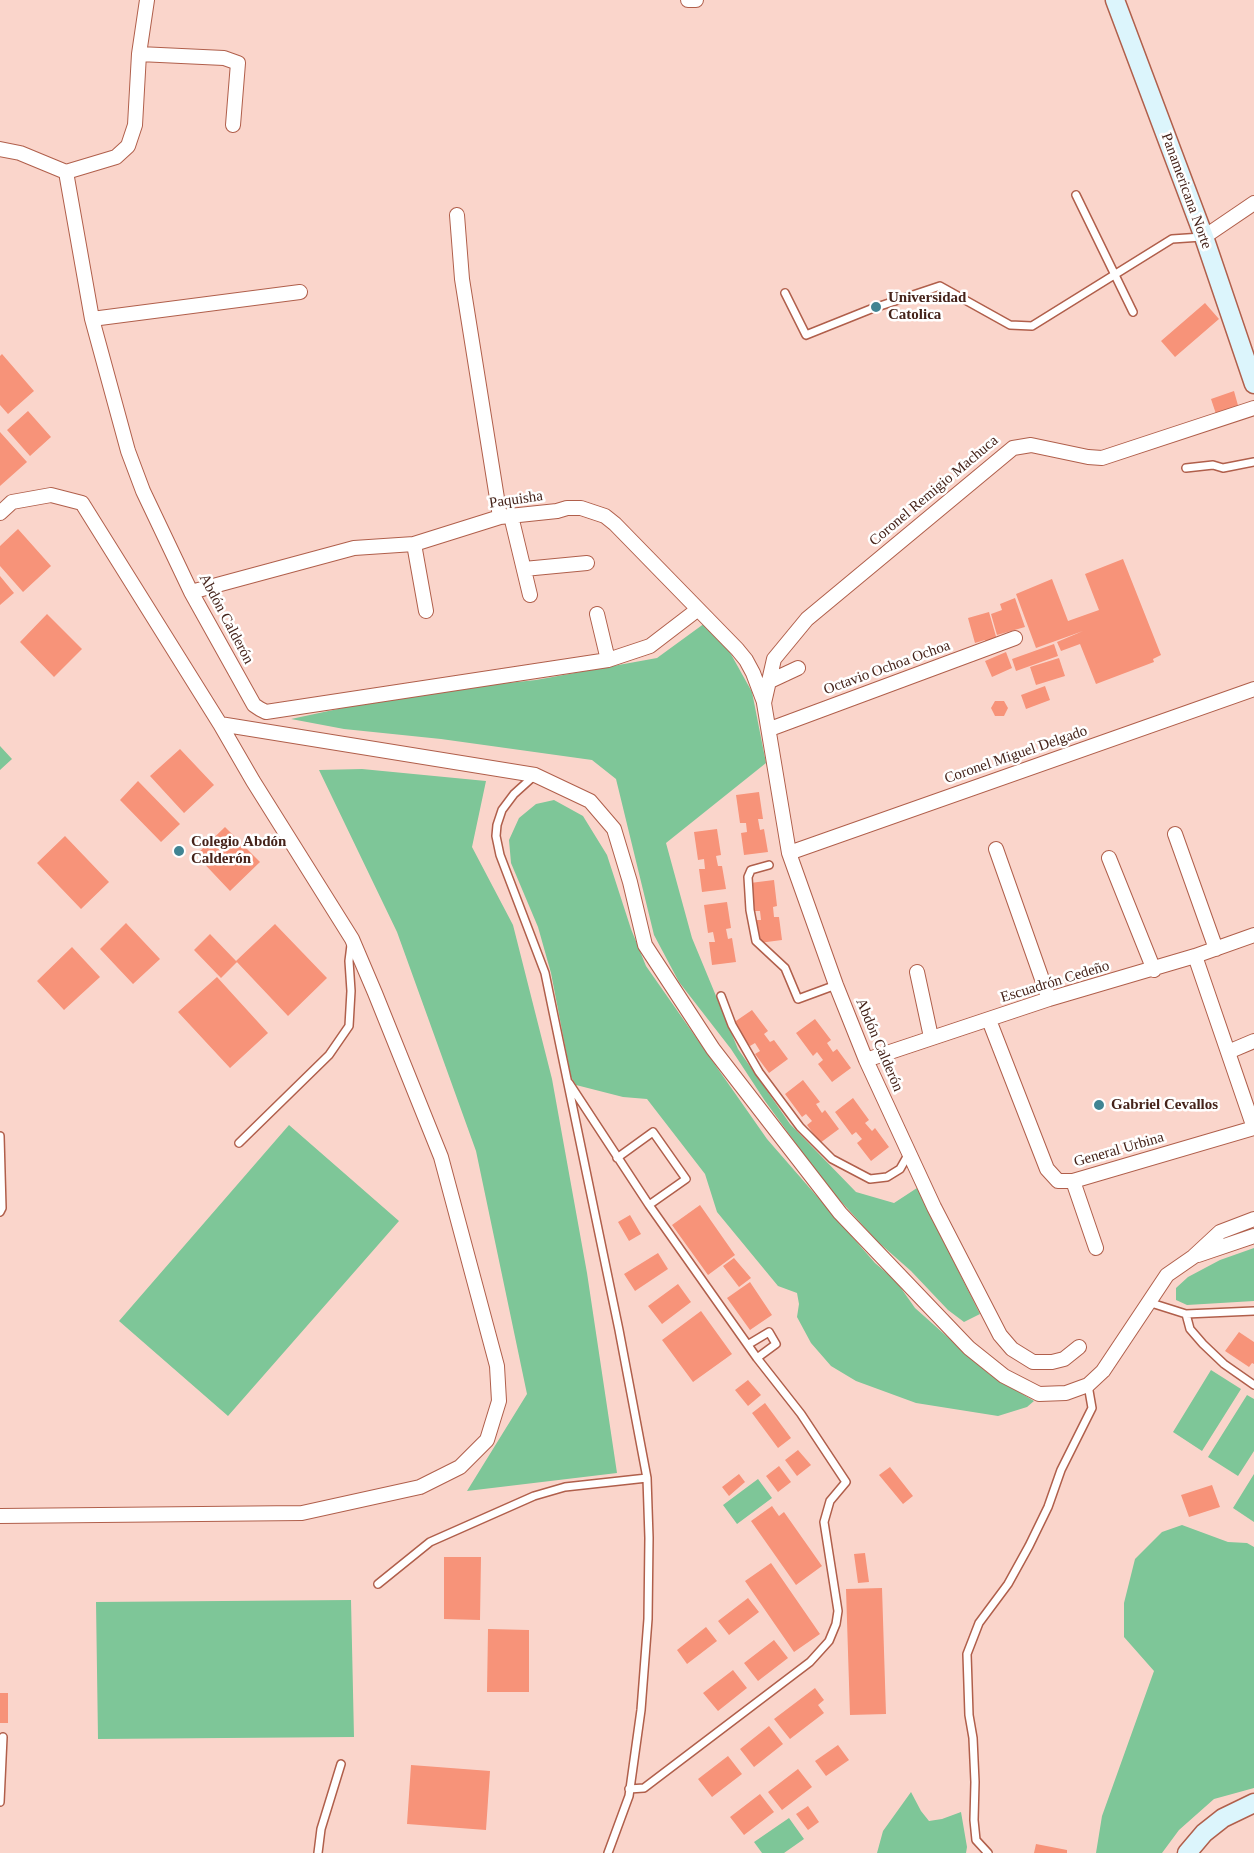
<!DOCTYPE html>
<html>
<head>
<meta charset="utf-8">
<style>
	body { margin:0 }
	canvas { display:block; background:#fad5cb }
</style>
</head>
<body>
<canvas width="1254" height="1853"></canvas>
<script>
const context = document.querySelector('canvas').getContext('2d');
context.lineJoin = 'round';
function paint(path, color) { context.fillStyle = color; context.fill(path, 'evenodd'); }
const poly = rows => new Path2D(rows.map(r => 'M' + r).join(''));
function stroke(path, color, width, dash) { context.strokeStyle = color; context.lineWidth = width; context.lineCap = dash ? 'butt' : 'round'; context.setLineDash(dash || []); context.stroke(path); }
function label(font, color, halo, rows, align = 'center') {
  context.font = font + ' Georgia,serif'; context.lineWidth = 5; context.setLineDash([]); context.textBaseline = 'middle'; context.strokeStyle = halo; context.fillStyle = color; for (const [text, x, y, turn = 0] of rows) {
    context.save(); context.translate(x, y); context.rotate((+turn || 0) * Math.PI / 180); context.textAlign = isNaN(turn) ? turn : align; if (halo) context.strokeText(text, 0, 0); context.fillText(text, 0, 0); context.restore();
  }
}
const green = poly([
	[705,623,727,647,752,692,766,763,666,843,692,938,738,1049,790,1124,856,1192,894,1203,917,1188,980,1314,964,1322,948,1310,911,1271,877,1241,826,1185,765,1101,731,1049,679,982,654,935,616,779,592,760,441,739,344,729,291,719,413,693,536,680,657,658],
	[0,746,12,759,0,770],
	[362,769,486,781,472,847,513,925,552,1079,587,1273,617,1473,467,1491,527,1394,476,1151,397,932,319,770],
	[554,800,583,816,607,855,631,929,646,966,767,1139,875,1263,896,1281,915,1308,989,1374,1034,1401,1027,1407,998,1416,916,1403,856,1381,831,1366,811,1343,797,1317,799,1304,797,1293,778,1286,717,1212,705,1174,647,1099,623,1097,576,1085,571,1077,551,973,538,927,511,863,509,840,519,818,536,804],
	[289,1125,399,1221,228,1416,119,1321],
	[1254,1248,1254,1301,1187,1305,1176,1300,1176,1288,1188,1277,1220,1260],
	[1211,1370,1241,1389,1202,1451,1173,1432],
	[1247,1395,1254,1399,1254,1451,1238,1476,1208,1457],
	[1254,1474,1254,1522,1233,1508],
	[758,1479,772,1498,737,1524,723,1505],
	[1182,1525,1228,1542,1247,1543,1254,1547,1254,1788,1214,1799,1179,1830,1162,1853,1096,1853,1102,1816,1154,1671,1124,1637,1124,1603,1135,1559,1162,1532],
	[351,1600,354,1737,98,1739,96,1602],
	[911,1792,921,1811,929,1821,942,1819,961,1812,967,1847,966,1853,877,1853,883,1831],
	[789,1818,804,1839,784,1853,762,1853,754,1842]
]);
const building = poly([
	[1205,303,1219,319,1175,357,1161,341],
	[2,354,34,391,8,414,0,405,0,356],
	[1234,391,1239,409,1217,417,1211,399],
	[28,411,51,437,30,456,7,430],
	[0,432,27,462,0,486],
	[18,529,51,566,23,592,0,566,0,546],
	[1123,559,1161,655,1153,659,1154,662,1096,684,1080,644,1061,651,1057,642,1083,631,1036,648,1016,594,1052,579,1068,621,1099,610,1085,574],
	[0,576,14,593,0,605],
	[1015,598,1025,627,997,635,991,614,1002,610,1000,604],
	[989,612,997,640,986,643,985,640,975,643,968,618],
	[47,614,82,649,54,677,20,642],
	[1054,644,1058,656,1016,671,1012,659],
	[1006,652,1012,668,992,677,985,661],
	[1059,658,1065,676,1036,685,1030,667],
	[1045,686,1050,700,1026,709,1021,695],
	[995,701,1004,701,1008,708,1004,716,995,716,991,708],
	[180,749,214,785,184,813,150,776],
	[138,781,180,824,161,842,120,800],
	[759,792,763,819,758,819,760,830,764,829,768,852,744,855,741,833,747,832,746,823,740,823,736,795],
	[225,827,260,862,230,891,196,855],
	[717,829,721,855,716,856,718,866,722,866,726,889,702,892,699,869,705,869,704,859,698,860,694,832],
	[65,836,109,882,81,909,37,863],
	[774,880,777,906,773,907,774,917,779,917,782,940,759,943,756,920,761,920,760,911,755,911,750,883],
	[727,902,731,928,726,929,728,939,732,938,736,962,712,965,709,942,715,942,713,932,708,933,704,905],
	[126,923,160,959,133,984,100,949],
	[275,924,327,978,288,1016,236,961],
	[210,934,237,962,221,978,194,950],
	[72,947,100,977,64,1010,37,981],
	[217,977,268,1033,230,1068,178,1012],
	[752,1010,768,1031,764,1034,770,1042,774,1040,788,1059,769,1073,755,1054,760,1051,755,1043,750,1046,733,1023],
	[815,1019,831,1040,827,1043,833,1052,837,1049,851,1068,832,1082,818,1064,823,1060,817,1052,813,1056,796,1033],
	[803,1080,820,1102,816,1104,822,1113,825,1110,839,1129,820,1143,807,1125,812,1121,806,1114,802,1117,785,1094],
	[853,1098,869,1120,865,1123,872,1131,875,1128,889,1147,871,1161,857,1143,862,1139,856,1132,852,1135,835,1112],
	[700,1205,735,1255,708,1275,672,1225],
	[630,1215,641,1234,629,1241,618,1222],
	[658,1253,668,1269,635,1291,624,1274],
	[734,1258,751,1278,739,1287,723,1266],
	[750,1282,772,1315,750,1330,727,1298],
	[678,1284,691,1302,662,1324,648,1306],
	[701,1311,732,1354,693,1382,662,1340],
	[1239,1332,1254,1342,1254,1364,1252,1363,1249,1367,1225,1351],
	[748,1380,761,1395,748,1406,735,1390],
	[765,1403,791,1438,778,1448,752,1413],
	[798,1450,811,1465,797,1476,785,1460],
	[779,1466,791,1482,778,1492,766,1476],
	[890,1467,913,1496,903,1504,879,1475],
	[739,1474,745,1482,729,1496,722,1487],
	[1212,1485,1220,1507,1189,1517,1181,1495],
	[772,1506,779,1516,784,1512,822,1566,796,1585,751,1521],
	[865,1553,869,1582,858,1583,854,1554],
	[444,1557,481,1557,480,1620,444,1619],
	[771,1563,820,1634,794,1652,745,1581],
	[882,1588,886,1714,850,1715,846,1589],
	[748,1598,759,1612,729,1635,718,1621],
	[706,1627,717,1641,687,1664,677,1650],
	[488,1629,529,1630,529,1692,487,1692],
	[774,1640,788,1658,758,1681,744,1663],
	[733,1670,747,1688,718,1711,703,1693],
	[815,1688,824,1700,818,1705,824,1713,790,1739,774,1719],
	[0,1693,8,1693,8,1723,0,1723],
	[769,1726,783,1744,754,1767,740,1749],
	[838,1745,849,1760,826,1776,815,1761],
	[728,1756,742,1774,712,1797,698,1779],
	[411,1765,490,1771,486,1830,407,1824],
	[798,1769,812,1787,782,1810,768,1792],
	[760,1794,774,1812,744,1835,730,1817],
	[808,1806,819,1822,808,1830,796,1814],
	[1036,1844,1067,1850,1067,1853,1034,1853]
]);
const lane = poly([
	[1076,195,1133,312],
	[785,293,806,335,871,309,940,286,1010,325,1032,326,1172,239,1202,237],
	[1186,468,1213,465,1223,468,1254,462],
	[535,775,514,794,502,810,497,825,496,836,500,855,545,973,619,1330,647,1478,649,1538,648,1619,641,1710,629,1796,608,1853],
	[769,865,751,870,748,877,750,910,756,941,785,968,798,999,836,985],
	[721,996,732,1025,759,1072,800,1127,832,1159,870,1179,887,1177,900,1169,908,1155],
	[569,1083,649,1205,757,1358,801,1414,846,1482,830,1501,824,1522,838,1611,836,1624,829,1641,810,1662,644,1788,629,1789],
	[0,1136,2,1208,0,1212],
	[239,1143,329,1055,349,1026,351,991,349,961,351,945],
	[617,1158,653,1132,686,1179,649,1205],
	[1148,1302,1186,1314,1254,1311],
	[1186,1314,1190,1329,1203,1344,1224,1364,1254,1385],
	[749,1344,769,1332,776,1344,757,1358],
	[378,1584,430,1542,534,1496,565,1487,647,1478],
	[0,1802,3,1737],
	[318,1853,321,1829,341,1764],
	[988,1853,976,1840,974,1820,975,1782,973,1738,969,1715,967,1654,979,1623,1008,1584,1029,1546,1048,1507,1061,1470,1092,1408,1088,1385]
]);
const street = poly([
	[688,0,696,0],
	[139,54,224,58,238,63,233,125],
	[0,149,20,153,66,172,92,319,128,451,143,491,191,592,254,705,260,709,266,712,608,660,650,646,697,610],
	[66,172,116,157,128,146,135,125,139,54,147,0],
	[457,215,462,279,500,517],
	[1204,237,1254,203],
	[92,319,300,292],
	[0,513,12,502,51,495,82,503,220,724,535,775,590,801,614,829,630,882,645,945,713,1049,840,1213,969,1348,1004,1376,1039,1394,1066,1393,1088,1385,1103,1371,1167,1275,1193,1257,1220,1232,1254,1219],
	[511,516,530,595],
	[414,544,426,611],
	[524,569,587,563],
	[191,592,354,548,414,544,500,517,557,511,567,508,581,508,605,516,615,524,737,649,746,660,753,673,764,702],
	[597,614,608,660],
	[768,682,798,668],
	[770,729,1015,638],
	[1175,834,1216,949],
	[996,849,1049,999],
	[789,853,1254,689],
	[1109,858,1154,970],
	[1195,956,1254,1128],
	[917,972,931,1037],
	[989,1020,1047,1169,1058,1181,1073,1181,1254,1128],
	[1228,1052,1254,1041],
	[866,1060,1049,999,1195,956,1254,935],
	[1073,1181,1096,1248],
	[1198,1255,1254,1236],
	[1079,1347,1064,1359,1052,1362,1033,1362,1012,1349,1000,1335,934,1207,866,1060,836,985,789,853,764,703,774,659,807,619,1013,448,1031,445,1088,457,1102,458,1254,408],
	[0,1516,302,1513,420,1487,460,1467,487,1440,499,1401,497,1366,441,1157,375,993,352,939,253,781,220,724]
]);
const secondary = poly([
	[1115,0,1204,237,1254,384],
	[1187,1853,1204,1833,1223,1818,1254,1803]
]);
const markers = [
	[876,307,6,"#408493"],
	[179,851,6,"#408493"],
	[1099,1105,6,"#408493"]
];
const streetNames = [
	["Panamericana Norte",1186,191,70],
	["Coronel Remigio Machuca",934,491,-40],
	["Paquisha",516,500,-8],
	["Abdón Calderón",226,619,62],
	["Octavio Ochoa Ochoa",887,668,-20],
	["Coronel Miguel Delgado",1016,755,-19],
	["Escuadrón Cedeño",1055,982,-17],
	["Abdón Calderón",879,1045,67],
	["General Urbina",1119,1150,-16]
];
const poiNames = [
	["Universidad",888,298],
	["Catolica",888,315],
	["Colegio Abdón",191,842],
	["Calderón",191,859],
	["Gabriel Cevallos",1111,1105]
];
paint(green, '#7ec698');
paint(building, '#f79379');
stroke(lane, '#b05f4b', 10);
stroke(street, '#b05f4b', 16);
stroke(secondary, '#b05f4b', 21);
stroke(lane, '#fff', 7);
stroke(street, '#fff', 14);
stroke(secondary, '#dcf5fc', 18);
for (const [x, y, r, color] of markers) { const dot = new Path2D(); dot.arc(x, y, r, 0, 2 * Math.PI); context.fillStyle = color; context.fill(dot); stroke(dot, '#fff', 2); }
label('15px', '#45231a', '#fff', streetNames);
label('bold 15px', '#45231a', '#fff', poiNames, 'left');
</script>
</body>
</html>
